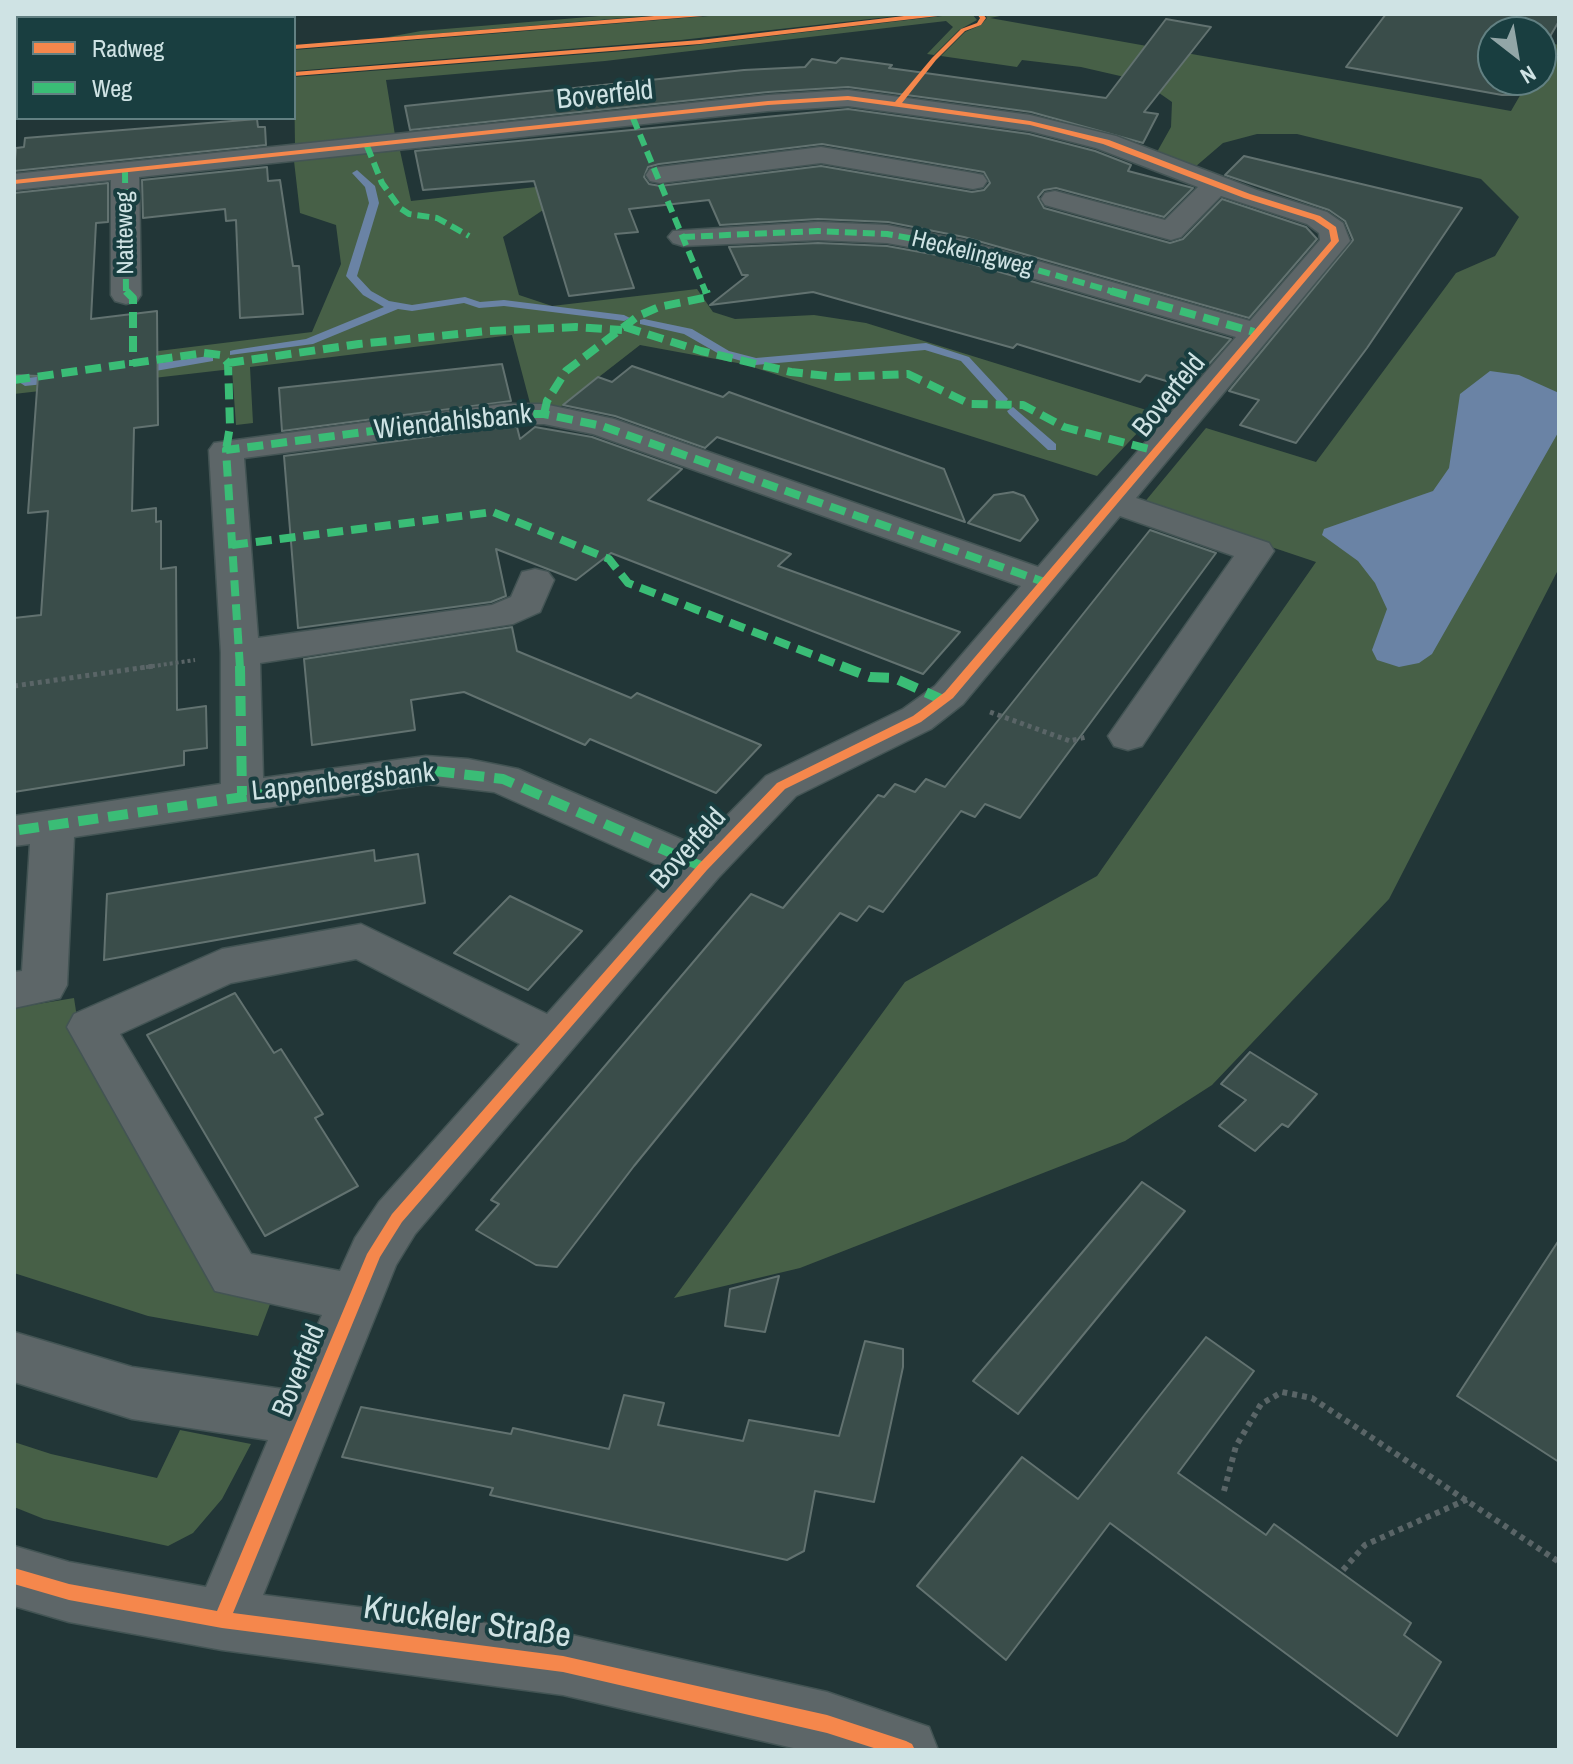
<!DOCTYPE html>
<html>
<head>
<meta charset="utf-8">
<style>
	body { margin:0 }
	#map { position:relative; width:1573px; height:1764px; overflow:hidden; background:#223637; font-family:"Archivo Narrow",sans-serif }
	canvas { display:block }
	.frame { position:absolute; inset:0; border:16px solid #cfe3e4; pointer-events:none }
	.legend { position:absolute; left:16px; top:16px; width:280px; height:104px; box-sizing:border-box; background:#193e40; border:2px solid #628082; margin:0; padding:10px 14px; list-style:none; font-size:24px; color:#cfe3e4 }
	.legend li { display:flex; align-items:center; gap:16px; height:40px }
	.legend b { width:40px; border:2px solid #628082 }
	.north { position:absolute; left:1477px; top:16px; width:80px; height:80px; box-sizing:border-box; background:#193e40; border:2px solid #628082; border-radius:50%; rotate:149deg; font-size:22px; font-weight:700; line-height:32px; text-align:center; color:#cfe3e4 }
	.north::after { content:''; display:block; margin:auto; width:28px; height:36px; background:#92a6a7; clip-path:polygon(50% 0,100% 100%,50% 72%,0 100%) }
</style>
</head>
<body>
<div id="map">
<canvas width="1573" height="1764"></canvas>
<div class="frame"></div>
<ul class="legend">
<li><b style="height:10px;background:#f5874c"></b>Radweg</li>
<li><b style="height:10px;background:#3abd76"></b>Weg</li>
</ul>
<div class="north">N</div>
</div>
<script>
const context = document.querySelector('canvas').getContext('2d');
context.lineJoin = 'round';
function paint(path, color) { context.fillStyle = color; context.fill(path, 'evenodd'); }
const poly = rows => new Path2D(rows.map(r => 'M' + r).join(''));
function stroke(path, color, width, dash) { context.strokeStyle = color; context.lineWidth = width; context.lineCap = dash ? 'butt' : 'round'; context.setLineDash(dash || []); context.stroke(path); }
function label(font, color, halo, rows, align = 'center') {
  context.font = font + ' "Archivo Narrow",sans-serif'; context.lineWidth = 8; context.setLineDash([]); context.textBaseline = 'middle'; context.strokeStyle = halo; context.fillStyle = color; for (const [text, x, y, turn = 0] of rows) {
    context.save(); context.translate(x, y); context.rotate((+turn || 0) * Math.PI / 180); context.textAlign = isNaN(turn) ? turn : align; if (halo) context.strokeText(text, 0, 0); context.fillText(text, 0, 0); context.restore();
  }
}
const green = poly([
	[624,14,671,14,383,38,421,31],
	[733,14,915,14,681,40,294,71,294,50],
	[959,14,972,14,977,20,959,30,934,55,927,54,953,27,946,21,605,61,386,80,395,135,295,145,294,77,688,46],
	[985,14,1010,14,990,18,1511,111,1529,80,1541,80,1541,59,1550,43,1559,45,1559,568,1389,899,1212,1085,1125,1141,800,1268,674,1298,905,982,1097,876,1316,562,1143,504,1206,428,1316,462,1456,273,1495,256,1519,217,1481,179,1297,134,1257,134,1223,143,1195,167,1157,152,1171,127,1172,102,1142,81,1081,67,1022,60,1017,67,941,56,965,32,981,25,987,18],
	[399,146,411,201,536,187,543,210,503,237,519,295,552,306,697,289,713,312,735,319,814,315,866,323,1156,413,1097,476,743,364,640,345,559,408,531,407,512,335,250,367,253,423,236,425,232,369,14,394,14,342,126,355,312,332,341,264,336,225,300,213,294,161,389,151],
	[74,998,78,1024,272,1299,258,1336,148,1316,14,1273,14,1008],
	[180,1430,251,1444,222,1499,193,1533,168,1546,44,1519,14,1507,14,1442,51,1454,157,1478]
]);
const water = poly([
	[1490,371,1519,375,1559,393,1559,431,1432,654,1419,663,1399,667,1377,660,1372,650,1387,609,1375,583,1358,561,1322,535,1324,529,1433,491,1449,468,1460,394]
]);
const stream = poly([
	[357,170,375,186,379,203,357,276,371,291,389,301,412,305,465,297,480,302,504,300,624,315,630,318,624,321,504,306,479,308,464,303,412,311,398,309,313,344,230,355,230,351,234,350,306,339,384,307,363,295,346,276,369,203,365,187,352,173,357,170],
	[644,319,692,329,729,351,756,358,926,343,969,357,1008,399,1006,402,998,402,961,361,925,350,755,365,721,355,684,334,640,324,640,320,644,319],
	[209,356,213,357,213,361,138,374,132,370,138,366,209,356],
	[59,375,63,376,63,382,25,386,19,382,25,378,59,375],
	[1013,407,1056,444,1056,450,1048,450,1009,414,1007,411,1013,407]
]);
const building = poly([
	[1386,14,1559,14,1559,21,1541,52,1541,32,1493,32,1493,80,1524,80,1516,95,1502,95,1346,67,1386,14],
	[1166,19,1211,27,1144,112,1158,114,1143,143,1031,112,848,87,768,92,410,130,405,106,744,70,805,67,812,59,836,63,841,58,892,65,889,68,1106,98,1166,19],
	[848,109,1029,134,1095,151,1131,165,1128,171,1193,188,1164,217,1056,188,1044,190,1038,197,1044,208,1170,243,1183,239,1222,199,1306,227,1317,239,1249,318,964,237,888,222,818,219,720,225,709,200,629,209,638,232,615,234,634,288,569,296,534,181,423,190,415,151,848,109],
	[822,144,984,172,990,183,984,190,972,192,821,166,660,186,649,184,644,177,648,167,659,164,822,144],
	[257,119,258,127,265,127,266,145,14,171,16,148,24,147,25,138,257,119],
	[1244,156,1462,208,1367,348,1296,443,1240,425,1259,400,1229,391,1353,240,1345,221,1329,210,1225,175,1244,156],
	[267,167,268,181,280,180,293,266,299,266,303,314,240,318,236,220,226,221,225,209,143,218,142,180,267,167],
	[108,183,108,222,96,223,91,319,157,311,158,425,134,428,132,511,156,508,156,522,161,521,161,569,176,567,177,710,206,706,207,748,184,751,184,765,14,792,14,618,41,615,48,511,28,513,38,376,14,375,14,193,108,183],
	[818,243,887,246,948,257,1231,339,1194,381,1179,376,1173,383,1146,375,1140,382,1017,344,1013,348,813,292,710,305,748,275,742,275,729,247,818,243],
	[502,364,511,401,282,431,279,388,502,364],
	[632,366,723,397,729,392,944,469,965,522,717,437,705,448,615,416,563,405,598,377,612,382,632,366],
	[503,427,517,427,520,439,535,427,592,437,682,469,648,500,791,554,778,566,960,632,923,674,611,553,576,580,496,549,506,596,491,602,298,628,284,456,503,427],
	[1013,492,1024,496,1038,520,1020,541,968,523,994,495,1013,492],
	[1150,530,1216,553,1020,818,985,804,975,817,961,811,883,912,869,906,857,921,840,913,634,1166,557,1267,536,1265,476,1230,499,1204,491,1200,751,894,783,908,878,795,884,797,895,784,915,792,926,779,945,787,1150,530],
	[512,627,517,651,631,698,637,693,761,745,716,793,590,739,585,745,464,692,411,700,415,730,312,745,304,659,512,627],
	[374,850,375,861,418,854,425,903,104,960,107,894,374,850],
	[510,896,582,931,528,990,454,953,510,896],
	[235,993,274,1053,281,1049,323,1114,315,1118,358,1186,265,1236,147,1035,235,993],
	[1250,1052,1317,1094,1288,1127,1282,1124,1255,1151,1219,1126,1246,1100,1221,1084,1250,1052],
	[1142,1182,1185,1211,1018,1414,973,1381,1142,1182],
	[1559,1240,1559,1462,1457,1396,1559,1240],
	[779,1276,765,1332,725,1326,730,1289,779,1276],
	[1206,1337,1254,1371,1178,1473,1266,1535,1274,1524,1411,1623,1404,1635,1441,1662,1397,1736,1110,1523,1006,1660,917,1586,1022,1457,1078,1499,1206,1337],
	[865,1341,903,1349,903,1367,874,1502,815,1491,804,1551,787,1560,490,1495,493,1488,342,1457,361,1407,511,1434,513,1428,609,1449,624,1395,664,1403,658,1425,743,1441,749,1420,839,1436,865,1341]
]);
const pathFar2 = poly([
	[140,668,195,660]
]);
const pathFar1 = poly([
	[14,686,154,666],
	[990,712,1070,741,1086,737]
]);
const path = poly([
	[1224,1491,1236,1446,1261,1404,1282,1392,1312,1398,1559,1562],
	[1343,1570,1365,1545,1468,1499]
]);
const minor = poly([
	[130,14,158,14,155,18,127,18,130,14],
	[18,75,18,93,14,94,14,76,18,75],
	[848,90,1030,115,1116,136,1257,190,1327,212,1343,223,1350,241,1345,247,1136,498,1269,543,1274,551,1142,746,1128,750,1114,746,1108,736,1234,556,1120,516,963,704,931,729,796,796,718,878,415,1234,396,1265,263,1595,563,1633,827,1692,929,1727,938,1750,802,1750,563,1695,222,1650,69,1622,14,1606,14,1546,69,1562,206,1587,268,1440,132,1419,14,1382,14,1332,132,1367,289,1390,322,1315,215,1291,67,1027,74,1014,222,949,361,924,547,1014,673,872,494,792,426,784,74,837,67,985,60,998,14,1008,14,972,22,971,30,844,14,846,14,816,221,784,221,653,209,450,214,443,503,404,544,404,614,419,1038,567,1236,337,949,254,887,243,818,240,683,246,673,243,668,237,673,231,818,222,887,225,963,240,1250,321,1320,240,1319,233,1307,224,1221,196,1181,237,1171,240,1045,205,1041,199,1045,193,1055,191,1165,220,1198,187,1096,148,1030,131,848,106,768,111,139,177,141,295,137,301,126,304,115,301,111,295,111,180,14,190,14,174,768,95,848,90],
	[503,424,544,424,593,434,1021,586,935,686,903,709,766,776,697,846,518,769,468,759,426,756,263,778,260,663,513,624,540,612,554,580,548,572,535,569,522,572,511,597,492,605,258,638,244,458,503,424],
	[356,959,520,1044,379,1202,355,1238,340,1271,251,1254,120,1034,231,983,356,959],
	[821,147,973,173,983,175,987,181,983,187,973,189,821,163,660,183,650,181,646,175,650,169,660,167,821,147]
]);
const quietFar2 = poly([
	[14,56,18,55],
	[14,96,18,96],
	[633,118,706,293],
	[367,146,382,183,400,208,409,214,437,218,469,236],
	[125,171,126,293],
	[683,237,818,231,887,234,953,246,1118,293]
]);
const quietFar1 = poly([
	[126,291,133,298,133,366],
	[1111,291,1254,332],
	[625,327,701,351,791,372,837,377,908,374,970,404,1023,405,1064,427,1156,451],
	[228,363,359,344,488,331,576,327,622,330],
	[14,380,204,353,221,355,228,363,230,426,226,450],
	[544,414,547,401,566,371,638,316,659,307,708,297,706,291],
	[232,545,493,512,609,559,628,583,847,668],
	[240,668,226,450,503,414,544,414,602,426,1047,583]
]);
const quiet = poly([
	[240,666,242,795],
	[841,666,870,677,894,678,943,700],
	[19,830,426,770,503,779,703,867]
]);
const cycleway = poly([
	[679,14,706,14,703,16,294,49,294,45,679,14],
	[921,14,941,14,938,16,700,44,294,76,294,72,700,40,921,14],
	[977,14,983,14,986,18,981,25,965,31,936,60,902,103,1030,121,1109,140,1250,194,1320,216,1336,227,1339,241,953,698,921,722,785,789,707,870,402,1222,380,1257,233,1613,563,1656,827,1715,906,1741,912,1744,915,1750,880,1750,827,1733,563,1672,222,1628,69,1600,14,1584,14,1568,69,1584,217,1611,367,1254,392,1214,699,864,777,783,913,716,945,692,1331,241,1329,230,1314,220,1244,198,1103,144,1030,125,848,100,768,105,14,184,14,180,768,101,848,96,895,102,932,58,961,29,977,23,980,18,977,14]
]);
const farStreetnames = [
	["Natteweg",126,233,-91],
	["Heckelingweg",972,254,14]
];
const streetNames = [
	["Boverfeld",605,96,-6],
	["Boverfeld",1170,396,-51],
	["Wiendahlsbank",453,423,-6],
	["Lappenbergsbank",343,783,-6],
	["Boverfeld",689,849,-48],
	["Boverfeld",300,1371,-68]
];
const nearStreetnames = [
	["Kruckeler Straße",467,1623,8]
];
paint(green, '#476047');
paint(water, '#6a83a5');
paint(stream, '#6a83a5');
paint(building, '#3a4d4a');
stroke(building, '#627270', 2);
stroke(minor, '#435454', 3);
stroke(pathFar2, '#5a6567', 4, [3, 3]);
stroke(pathFar1, '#5a6567', 5, [4, 4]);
stroke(path, '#5a6567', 6, [5, 5]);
paint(minor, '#5d6668');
stroke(quietFar2, '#3abd76', 6, [12, 6]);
stroke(quietFar1, '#3abd76', 8, [16, 8]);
stroke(quiet, '#3abd76', 10, [20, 10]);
paint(cycleway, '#f5874c');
label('24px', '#cfe3e4', '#193e40', farStreetnames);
label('28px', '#cfe3e4', '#193e40', streetNames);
label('34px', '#cfe3e4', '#193e40', nearStreetnames);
</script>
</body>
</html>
